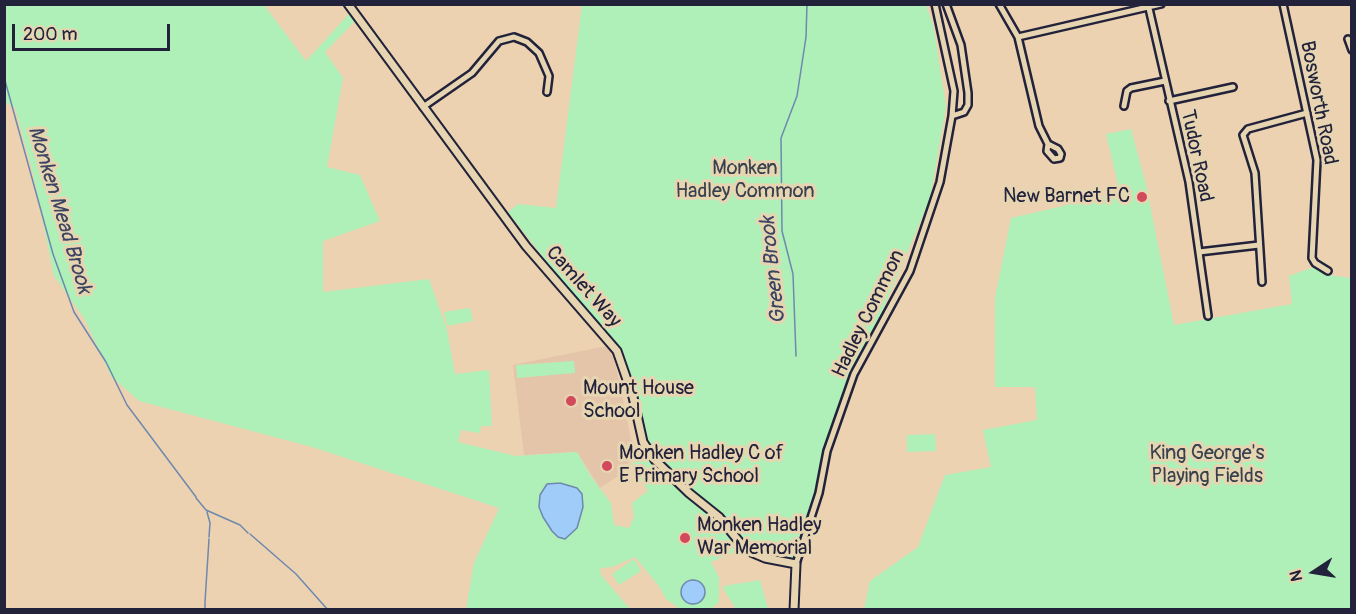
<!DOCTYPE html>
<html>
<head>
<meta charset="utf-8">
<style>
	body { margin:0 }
	#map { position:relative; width:1356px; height:614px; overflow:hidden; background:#ecd2b1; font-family:Pangolin,sans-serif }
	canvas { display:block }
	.frame { position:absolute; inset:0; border:6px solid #22223b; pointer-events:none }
	.north { position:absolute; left:1284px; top:542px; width:60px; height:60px; -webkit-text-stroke:4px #e7d5b2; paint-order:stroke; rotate:258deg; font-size:16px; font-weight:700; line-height:24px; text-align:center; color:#22223b }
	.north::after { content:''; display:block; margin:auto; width:21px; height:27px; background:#22223b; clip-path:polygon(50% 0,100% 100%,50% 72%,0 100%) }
	.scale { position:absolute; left:12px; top:24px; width:158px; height:27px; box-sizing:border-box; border:3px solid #22223b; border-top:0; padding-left:8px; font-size:18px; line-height:21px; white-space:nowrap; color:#22223b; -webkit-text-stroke:4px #e7d5b2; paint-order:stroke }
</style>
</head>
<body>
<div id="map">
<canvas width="1356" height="614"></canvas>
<div class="frame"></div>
<div class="north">N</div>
<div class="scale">200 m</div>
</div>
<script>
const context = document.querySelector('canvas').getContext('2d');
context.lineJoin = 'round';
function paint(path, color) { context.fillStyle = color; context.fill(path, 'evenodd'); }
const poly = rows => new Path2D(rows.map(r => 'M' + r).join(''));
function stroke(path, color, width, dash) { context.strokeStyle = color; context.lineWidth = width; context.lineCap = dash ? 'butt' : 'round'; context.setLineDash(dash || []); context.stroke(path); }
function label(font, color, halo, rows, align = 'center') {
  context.font = font + ' Pangolin,sans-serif'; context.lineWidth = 6; context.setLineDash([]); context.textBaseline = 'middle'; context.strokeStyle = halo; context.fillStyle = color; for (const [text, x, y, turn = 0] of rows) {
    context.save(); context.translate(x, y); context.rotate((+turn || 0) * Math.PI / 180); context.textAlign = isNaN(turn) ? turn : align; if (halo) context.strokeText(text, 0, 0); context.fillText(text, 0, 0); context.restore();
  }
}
const built = poly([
	[606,346,613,352,631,439,640,454,627,464,629,469,600,488,577,452,524,455,513,365]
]);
const green = poly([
	[4,5,264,5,306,61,349,14,355,21,325,52,343,78,327,167,360,175,380,221,323,241,323,292,429,279,447,330,455,374,489,370,492,426,481,426,480,433,461,430,458,442,516,456,577,452,590,475,611,503,614,525,629,528,634,517,632,503,648,491,632,466,634,462,645,455,663,476,715,519,740,550,711,562,719,577,719,602,711,609,680,609,666,599,658,585,635,557,612,567,600,568,601,575,630,609,466,609,474,563,499,508,312,447,139,401,111,376,84,318,54,276,32,169,15,108,5,102],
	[582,5,926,5,933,25,946,106,930,199,836,419,823,453,816,493,793,559,770,557,750,550,658,460,644,438,634,394,620,348,557,275,508,212,518,204,556,208],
	[1131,129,1146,185,1174,325,1292,304,1289,276,1314,267,1327,275,1351,278,1351,608,864,609,870,581,918,547,945,475,991,467,983,430,1037,420,1035,387,995,387,995,298,1011,218,1120,193,1106,134],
	[470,308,473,321,447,326,444,312],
	[574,361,575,373,517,378,516,365],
	[935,434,936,451,907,452,907,435],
	[634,559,641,571,619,585,612,574],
	[760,580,768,609,736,609,723,589,724,586]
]);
const water = poly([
	[560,483,577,488,582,494,583,507,577,528,565,539,558,537,552,531,543,517,539,507,540,495,547,484,560,483],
	'681 592a12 12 0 1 1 24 0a12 12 0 1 1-24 0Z'
]);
const stream = poly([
	[4,77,53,254,74,312,106,362,127,405,196,497],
	[796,356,793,274,782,231,781,138,797,96,806,37,807,4],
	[196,498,206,510,240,525,248,533],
	[207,512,210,523,209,537],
	[250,534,296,574,328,610],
	[205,602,209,539],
	[205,603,205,610]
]);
const minor = poly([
	[946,4,961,45,968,93,968,105,964,112,952,116],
	[999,4,1018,37,1039,126,1048,144,1047,151,1054,159,1060,158,1061,154,1058,149,1048,144],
	[1148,4,1189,182,1208,316],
	[1283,4,1317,160,1312,258,1315,263,1328,271],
	[1018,37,1161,4],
	[1348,39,1352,50],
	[1169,101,1233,87],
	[1124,106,1127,91,1131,88,1165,81],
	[423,107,472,73,499,41,514,37,527,42,539,53,549,76,547,92],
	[1199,252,1259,245],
	[1262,282,1255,173,1243,135,1248,129,1307,113],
	[796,564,819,493,827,451,854,374,910,271,940,182,952,116,954,91,935,4]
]);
const tertiary = poly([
	[348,4,526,246,617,351,633,397,643,442,655,460,689,493,719,517,746,550,765,558,796,564,794,610]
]);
const markers = [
	[1142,197,6,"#d1495b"],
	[571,401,6,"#d1495b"],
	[607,466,6,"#d1495b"],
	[685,538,6,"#d1495b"]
];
const streetNames = [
	["Bosworth Road",1318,103,79],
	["Tudor Road",1196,156,78],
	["Camlet Way",583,287,48],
	["Hadley Common",869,314,-64]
];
const parkNames = [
	["Monken",745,169],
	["Hadley Common",745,192],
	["King George's",1207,454],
	["Playing Fields",1207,477]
];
const poiNames = [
	["New Barnet FC",1130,197,"right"],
	["Mount House",583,389],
	["School",583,412],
	["Monken Hadley C of",619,454],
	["E Primary School",619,477],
	["Monken Hadley",697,526],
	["War Memorial",697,549]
];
const waterNames = [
	["Monken Mead Brook",59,210,73],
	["Green Brook",774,270,-96]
];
paint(built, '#e4c5aa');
paint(green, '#aff0b9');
paint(water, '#a0ccfa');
stroke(water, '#6e88ae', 1.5);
stroke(stream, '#6e88ae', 1.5);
stroke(minor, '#22223b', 10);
stroke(tertiary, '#22223b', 11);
stroke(minor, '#e7d5b2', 5);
stroke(tertiary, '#e7d5b2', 7);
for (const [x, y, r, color] of markers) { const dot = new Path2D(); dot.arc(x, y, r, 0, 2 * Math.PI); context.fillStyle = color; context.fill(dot); stroke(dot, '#e7d5b2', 2); }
label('20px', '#22223b', '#e7d5b2', streetNames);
label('20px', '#37414e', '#e7d5b2', parkNames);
label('20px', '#22223b', '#e7d5b2', poiNames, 'left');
label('italic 21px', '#3b4461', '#e7d5b2', waterNames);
</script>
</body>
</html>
